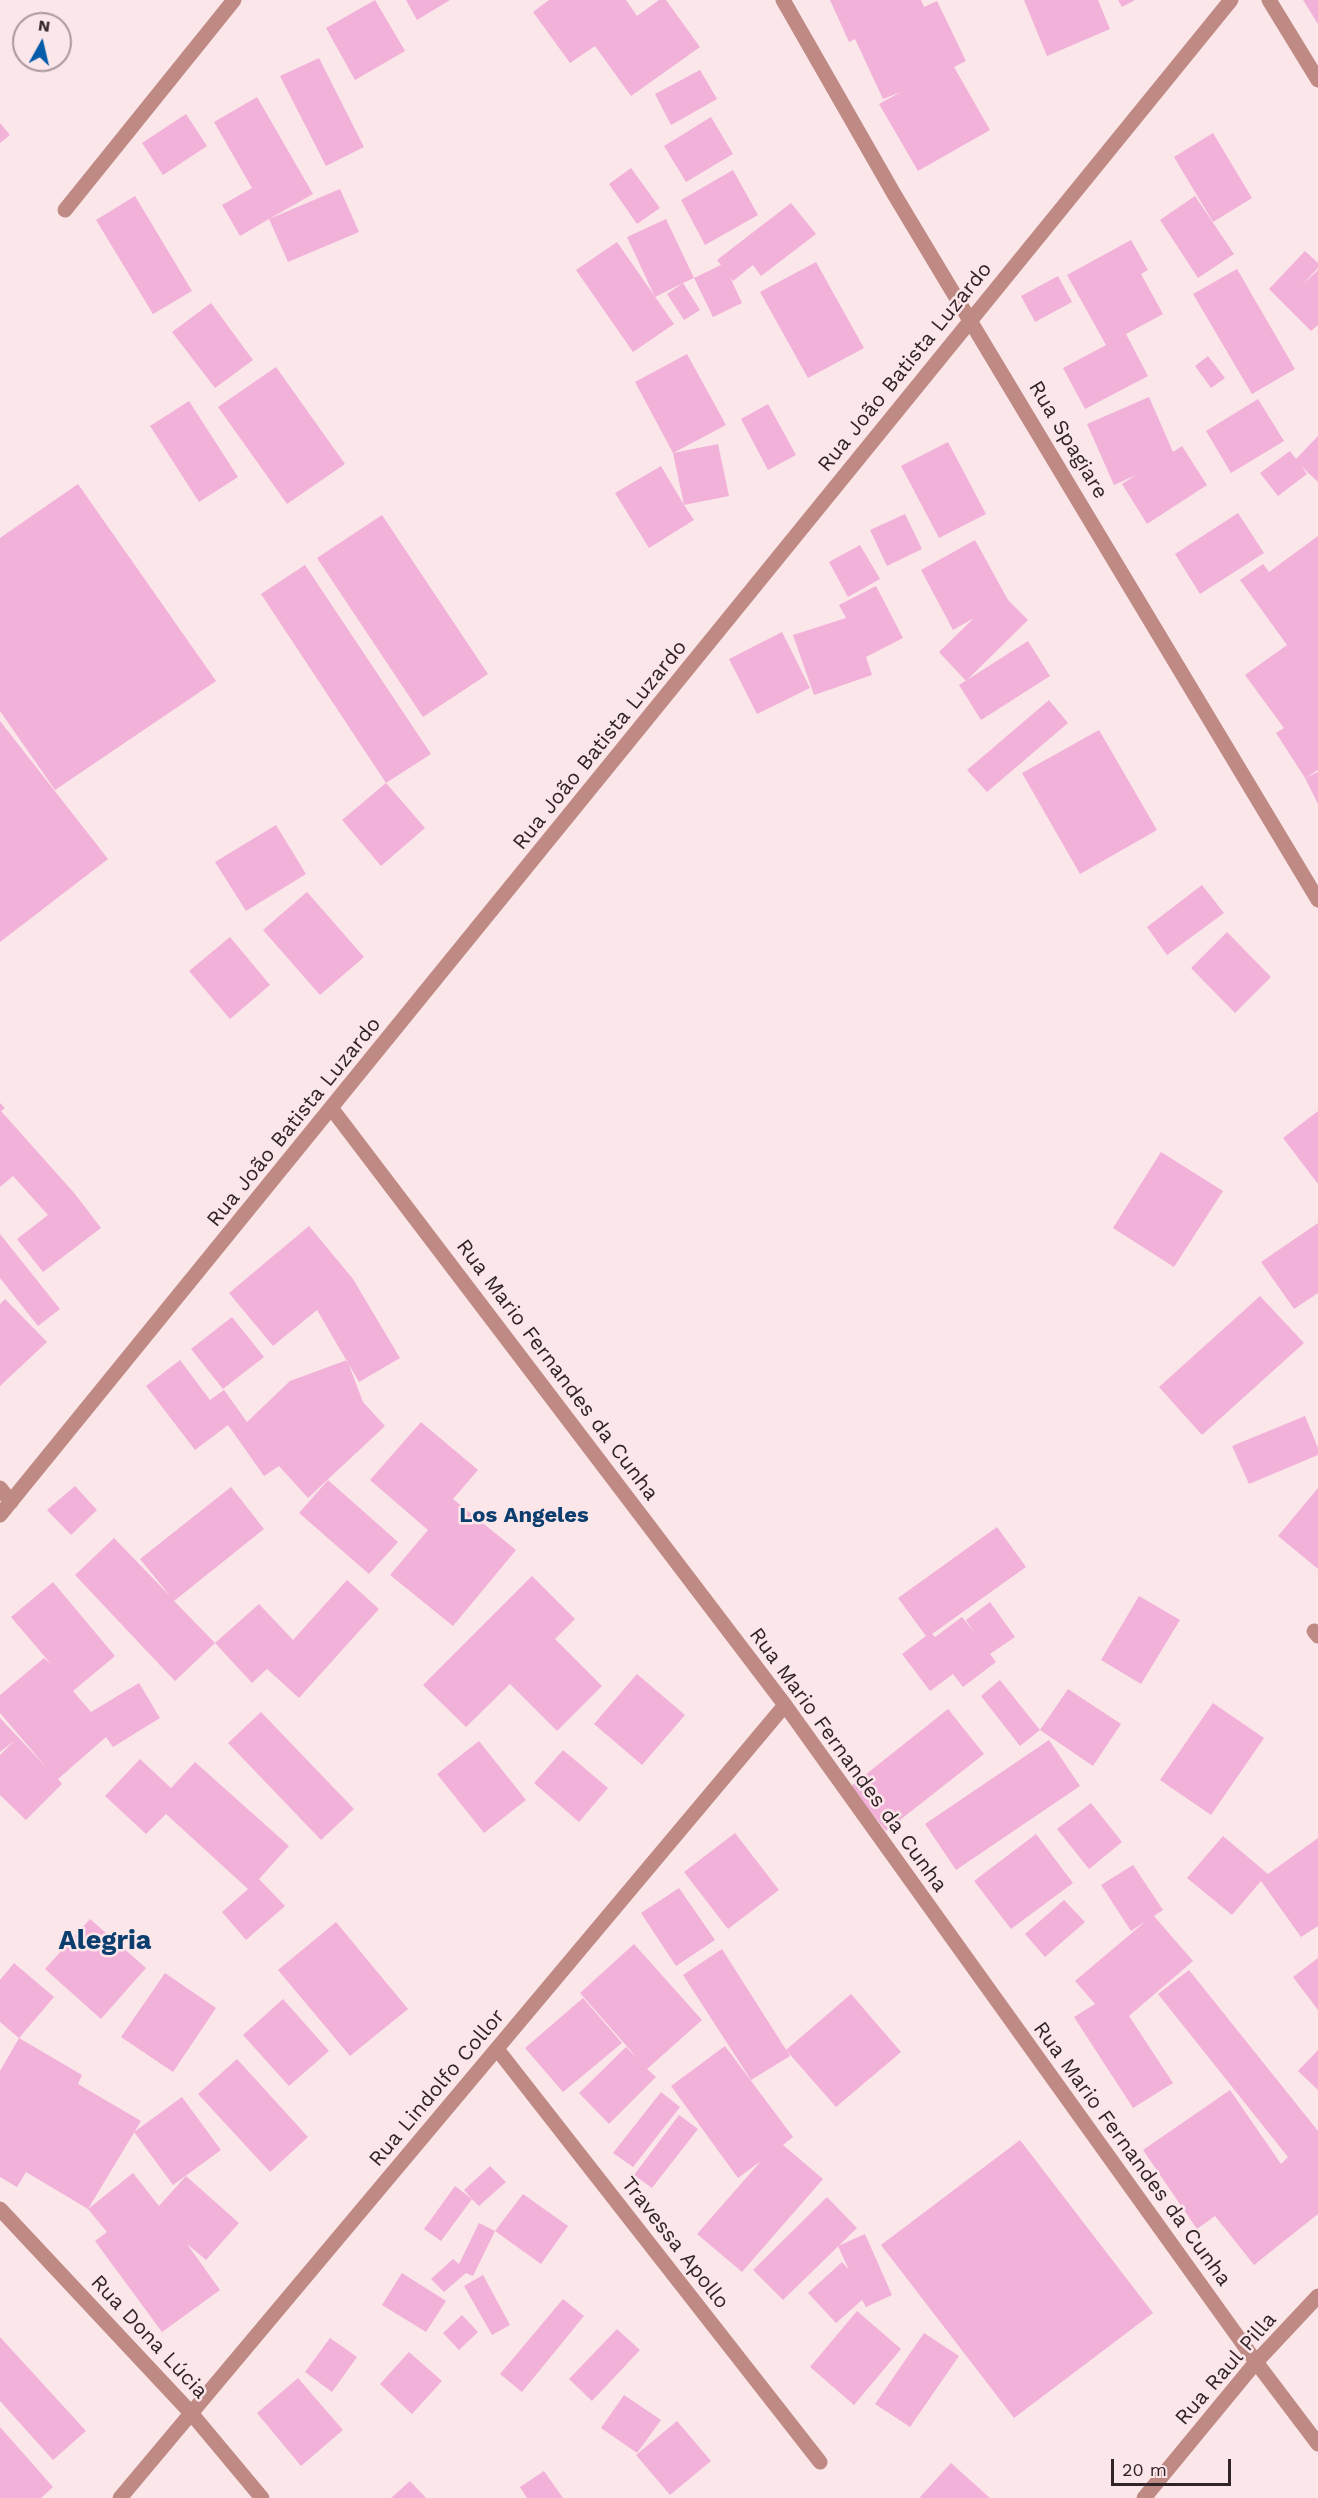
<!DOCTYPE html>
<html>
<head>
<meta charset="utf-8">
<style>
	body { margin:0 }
	#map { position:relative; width:1318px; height:2498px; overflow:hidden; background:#fbe6ea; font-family:"Work Sans",sans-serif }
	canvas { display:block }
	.north { position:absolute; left:12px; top:12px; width:60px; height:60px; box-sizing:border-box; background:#fbe6ea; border:2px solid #aa989c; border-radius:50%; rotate:8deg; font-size:16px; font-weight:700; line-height:24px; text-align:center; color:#312427 }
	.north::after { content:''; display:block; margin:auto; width:21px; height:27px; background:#035ba9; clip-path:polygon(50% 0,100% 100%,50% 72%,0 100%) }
	.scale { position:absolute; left:1111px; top:2459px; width:120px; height:27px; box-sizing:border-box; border:3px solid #312427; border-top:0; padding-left:8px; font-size:18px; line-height:21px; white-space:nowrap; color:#312427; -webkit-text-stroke:4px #fbe6ea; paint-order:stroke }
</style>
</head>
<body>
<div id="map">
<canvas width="1318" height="2498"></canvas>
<div class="north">N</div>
<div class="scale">20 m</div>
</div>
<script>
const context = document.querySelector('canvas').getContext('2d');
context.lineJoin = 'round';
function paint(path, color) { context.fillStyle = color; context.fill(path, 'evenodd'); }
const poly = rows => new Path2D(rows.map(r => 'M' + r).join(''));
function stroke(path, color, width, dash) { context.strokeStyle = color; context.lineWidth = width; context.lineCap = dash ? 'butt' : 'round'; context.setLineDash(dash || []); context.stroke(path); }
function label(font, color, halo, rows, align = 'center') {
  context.font = font + ' "Work Sans",sans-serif'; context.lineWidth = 5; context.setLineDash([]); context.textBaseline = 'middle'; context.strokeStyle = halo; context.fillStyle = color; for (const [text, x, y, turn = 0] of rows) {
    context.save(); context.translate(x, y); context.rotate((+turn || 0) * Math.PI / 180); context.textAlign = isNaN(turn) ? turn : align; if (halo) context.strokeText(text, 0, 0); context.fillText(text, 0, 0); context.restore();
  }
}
const building = poly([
	[375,0,405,51,355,80,326,28],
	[406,0,450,0,417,20],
	[549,0,626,0,637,16,659,0,666,0,700,47,631,96,595,46,570,63,533,12],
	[830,0,921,0,924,7,937,1,966,61,954,67,990,130,918,171,879,104,901,92,883,99,855,39,849,42],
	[1024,0,1098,0,1110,29,1047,56],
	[1118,0,1135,0,1122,7],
	[1303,0,1318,0,1318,24],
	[319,58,364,147,326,166,280,76],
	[700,70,717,99,671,125,655,94],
	[257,97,313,194,269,219,340,189,359,232,288,262,269,219,240,236,222,205,252,188,214,122],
	[186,114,207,146,163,175,142,143],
	[711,117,733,154,686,182,664,146],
	[0,123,10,135,0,143],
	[1213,133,1252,198,1213,222,1174,157],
	[631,168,660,208,637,224,609,184],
	[733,170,758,215,705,245,681,200],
	[135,196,192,291,153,314,96,220],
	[1195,196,1234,254,1198,278,1160,220],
	[791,203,816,234,761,276,753,265,733,281,730,277,742,303,713,317,694,278,721,265,717,260],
	[666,219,694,278,683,283,700,310,684,320,667,294,683,283,655,297,627,237],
	[1131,240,1148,270,1141,274,1163,314,1126,334,1148,376,1085,409,1063,368,1106,345,1067,275],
	[617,242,674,324,633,352,576,270],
	[1305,251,1318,263,1318,268,1301,286,1318,270,1318,325,1311,331,1269,289],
	[816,262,864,348,808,378,760,292],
	[1237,269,1295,369,1252,394,1193,294],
	[1058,276,1072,302,1035,322,1021,296],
	[211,303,253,360,215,388,172,332],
	[687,354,726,425,673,453,635,382],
	[1208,356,1225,378,1211,388,1195,366],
	[276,367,345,464,287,504,218,407],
	[1149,397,1173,452,1182,446,1207,485,1147,524,1122,484,1136,475,1114,485,1087,424],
	[1258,399,1284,441,1231,473,1206,431],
	[189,401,238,477,199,502,150,426],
	[768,404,796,455,768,470,741,419],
	[1318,436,1318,482,1301,466,1307,474,1278,496,1260,473,1290,451,1296,459],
	[948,442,986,514,939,538,901,466],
	[718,444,729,496,684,505,694,520,649,548,615,493,661,466,684,505,673,453],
	[78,484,216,681,55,790,0,711,0,538],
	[1238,513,1264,553,1200,594,1175,554],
	[905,514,922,549,887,566,870,530],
	[382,515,488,674,423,717,317,558],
	[1318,536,1318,770,1305,778,1276,733,1284,728,1245,675,1287,645,1240,580,1263,564,1269,572],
	[975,540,1008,600,1028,620,966,681,939,652,974,618,953,630,921,570],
	[860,545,880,579,848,597,829,562],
	[305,565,431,754,386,783,261,594],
	[876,586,903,638,866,657,872,675,814,695,793,635,846,618,839,605],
	[782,632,810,688,757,714,729,659],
	[1028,641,1050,676,981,720,959,685],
	[1049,700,1068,723,987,792,967,770],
	[0,721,108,859,0,942],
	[1099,730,1157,830,1080,874,1022,773],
	[1318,772,1318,804,1305,778],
	[386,783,425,828,381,866,342,820],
	[276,825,306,874,246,911,215,862],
	[1202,885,1224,913,1167,955,1147,927],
	[307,892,364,957,320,995,263,930],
	[1227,932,1271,977,1235,1013,1191,968],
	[230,937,270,985,230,1019,189,971],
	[0,1103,5,1108,1,1111,75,1194,101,1228,43,1272,17,1239,48,1215,13,1176,0,1187],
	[1318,1111,1318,1184,1283,1138],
	[1161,1152,1223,1191,1174,1267,1113,1228],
	[1318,1223,1318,1293,1294,1309,1261,1262],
	[309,1226,353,1279,400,1358,359,1382,317,1310,273,1346,229,1293],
	[0,1234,60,1309,38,1326,0,1278],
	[1260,1296,1304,1343,1202,1435,1159,1387],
	[5,1299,47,1342,0,1386,0,1304],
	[232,1317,264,1357,223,1389,191,1349],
	[180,1360,210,1400,224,1390,247,1422,290,1381,347,1360,363,1402,385,1426,308,1498,279,1466,264,1476,228,1425,195,1450,146,1386],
	[1305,1416,1318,1448,1318,1455,1249,1484,1232,1446],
	[421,1422,478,1470,453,1499,516,1550,453,1626,390,1575,428,1530,370,1480],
	[328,1480,398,1542,369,1574,299,1513],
	[75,1486,97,1510,71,1535,47,1510],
	[231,1487,264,1529,174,1601,215,1643,175,1681,75,1575,114,1538,171,1597,140,1559],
	[1318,1488,1318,1569,1278,1536],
	[997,1527,1026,1567,932,1634,935,1637,962,1617,974,1632,966,1620,990,1602,1015,1637,990,1654,996,1662,963,1687,953,1674,930,1691,902,1654,926,1636,898,1598],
	[532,1576,575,1619,555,1639,602,1686,557,1731,510,1684,466,1727,423,1685],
	[347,1580,379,1609,299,1698,267,1669,252,1683,215,1643,259,1604,293,1640],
	[53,1582,115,1656,73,1691,91,1712,139,1683,160,1718,113,1747,106,1737,58,1779,62,1784,26,1820,0,1795,0,1755,14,1741,0,1752,0,1718,47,1768,0,1713,0,1695,44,1658,51,1664,11,1617],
	[1139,1596,1180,1620,1141,1684,1101,1660],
	[637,1674,685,1715,642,1765,594,1724],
	[1000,1680,1040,1730,1068,1689,1121,1724,1093,1766,1040,1730,1020,1746,981,1696],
	[1213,1703,1264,1738,1211,1815,1160,1780],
	[948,1709,984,1754,886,1831,850,1787],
	[261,1712,354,1809,321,1840,228,1743],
	[1049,1740,1080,1786,956,1870,925,1824],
	[479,1741,526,1800,484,1833,437,1774],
	[563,1750,608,1788,579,1822,534,1783],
	[140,1759,171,1788,195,1762,289,1846,259,1879,285,1906,246,1940,222,1912,248,1889,166,1814,146,1834,105,1796],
	[1091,1803,1122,1842,1089,1869,1057,1829],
	[735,1833,779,1890,728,1929,684,1872],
	[1036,1834,1073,1883,1011,1929,974,1881],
	[1223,1836,1268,1874,1318,1838,1318,1926,1301,1937,1261,1881,1232,1915,1187,1878],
	[1133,1865,1163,1910,1154,1916,1193,1961,1129,2016,1173,2083,1133,2108,1074,2017,1095,2004,1075,1981,1146,1921,1131,1931,1101,1885],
	[679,1888,715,1940,676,1966,641,1913],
	[1064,1900,1085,1922,1045,1957,1025,1934],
	[90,1919,146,1968,101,2019,45,1969],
	[336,1922,408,2009,350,2056,278,1970],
	[634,1944,702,2020,647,2069,656,2077,609,2124,579,2093,626,2047,638,2059,580,1993],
	[722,1949,790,2056,751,2080,683,1975],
	[1318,1958,1318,2010,1293,1977],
	[14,1963,54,1997,19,2038,0,2022,0,1980],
	[1189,1970,1318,2131,1318,2214,1254,2265,1215,2216,1197,2229,1143,2150,1230,2090,1281,2164,1288,2157,1158,1994],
	[165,1973,216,2008,173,2072,121,2037],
	[851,1994,901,2052,836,2107,786,2050],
	[583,1998,622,2043,563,2092,525,2048],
	[283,1999,329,2051,289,2086,243,2035],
	[19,2038,82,2075,78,2084,141,2121,88,2209,26,2172,17,2187,0,2177,0,2071],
	[725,2046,793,2137,783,2145,823,2179,742,2272,697,2234,761,2161,738,2178,671,2086],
	[1318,2050,1318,2090,1298,2071],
	[237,2059,308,2137,270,2172,198,2094],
	[661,2092,680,2107,633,2167,613,2153],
	[182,2097,221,2150,173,2185,134,2132],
	[679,2115,698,2129,652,2188,634,2175],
	[1020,2140,1153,2313,1014,2418,881,2245],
	[490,2166,506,2182,479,2206,472,2199,441,2241,424,2229,455,2186,472,2199,464,2190],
	[133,2173,159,2206,186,2176,239,2223,206,2260,187,2244,220,2290,162,2332,95,2241,107,2232,88,2209],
	[523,2194,568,2226,541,2264,495,2231],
	[827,2197,857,2228,783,2300,753,2270],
	[479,2223,495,2231,473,2276,466,2273,444,2292,431,2279,453,2259,459,2264],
	[865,2234,892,2295,866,2307,862,2300,836,2323,808,2293,842,2262,849,2270,838,2246],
	[402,2273,446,2301,426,2332,382,2305],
	[483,2275,510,2325,492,2335,464,2286],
	[563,2299,584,2316,522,2392,500,2374],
	[857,2311,901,2349,854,2405,810,2367],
	[462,2315,478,2332,459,2350,443,2333],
	[617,2329,640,2350,592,2401,569,2379],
	[924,2333,959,2356,910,2427,875,2404],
	[0,2337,86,2431,53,2460,0,2401],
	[330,2338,357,2357,332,2392,305,2372],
	[409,2352,442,2381,412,2414,380,2384],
	[298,2378,343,2430,301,2466,257,2413],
	[624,2395,661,2420,637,2453,601,2428],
	[677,2421,711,2461,670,2495,636,2455],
	[0,2427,53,2487,41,2498,0,2498],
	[951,2463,990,2498,921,2498,920,2497],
	[544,2471,563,2498,527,2498,520,2487],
	[410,2481,426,2498,391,2498]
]);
const minor = poly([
	[783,0,894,194,1318,900],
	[1269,0,1318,80],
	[65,210,234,0],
	[332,1109,785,1705,1256,2362,1318,2444],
	[0,1488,11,1502],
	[0,1515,1231,0],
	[1314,1631,1318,1636],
	[497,2049,820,2462],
	[0,2209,191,2413,262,2498],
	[120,2498,785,1705],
	[1144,2498,1256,2362,1318,2296]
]);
const streetNames = [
	["Rua João Batista Luzardo",905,367,-51],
	["Rua Spagiare",1068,440,59],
	["Rua João Batista Luzardo",600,745,-51],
	["Rua João Batista Luzardo",294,1122,-51],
	["Rua Mario Fernandes da Cunha",557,1370,53],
	["Rua Mario Fernandes da Cunha",848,1760,54],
	["Rua Lindolfo Collor",437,2088,-50],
	["Rua Mario Fernandes da Cunha",1132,2154,54],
	["Travessa Apollo",675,2243,52],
	["Rua Dona Lúcia",149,2337,47],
	["Rua Raul Pilla",1226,2369,-49]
];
const neighbourhoodNames = [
	["Los Angeles",524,1516]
];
const districtNames = [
	["Alegria",105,1941]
];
paint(building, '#f2b1d9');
stroke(minor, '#c08a84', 15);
label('21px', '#312427', '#fbe6ea', streetNames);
label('bold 22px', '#0b3d6e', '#fbe6ea', neighbourhoodNames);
label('bold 27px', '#0b3d6e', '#fbe6ea', districtNames);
</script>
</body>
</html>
